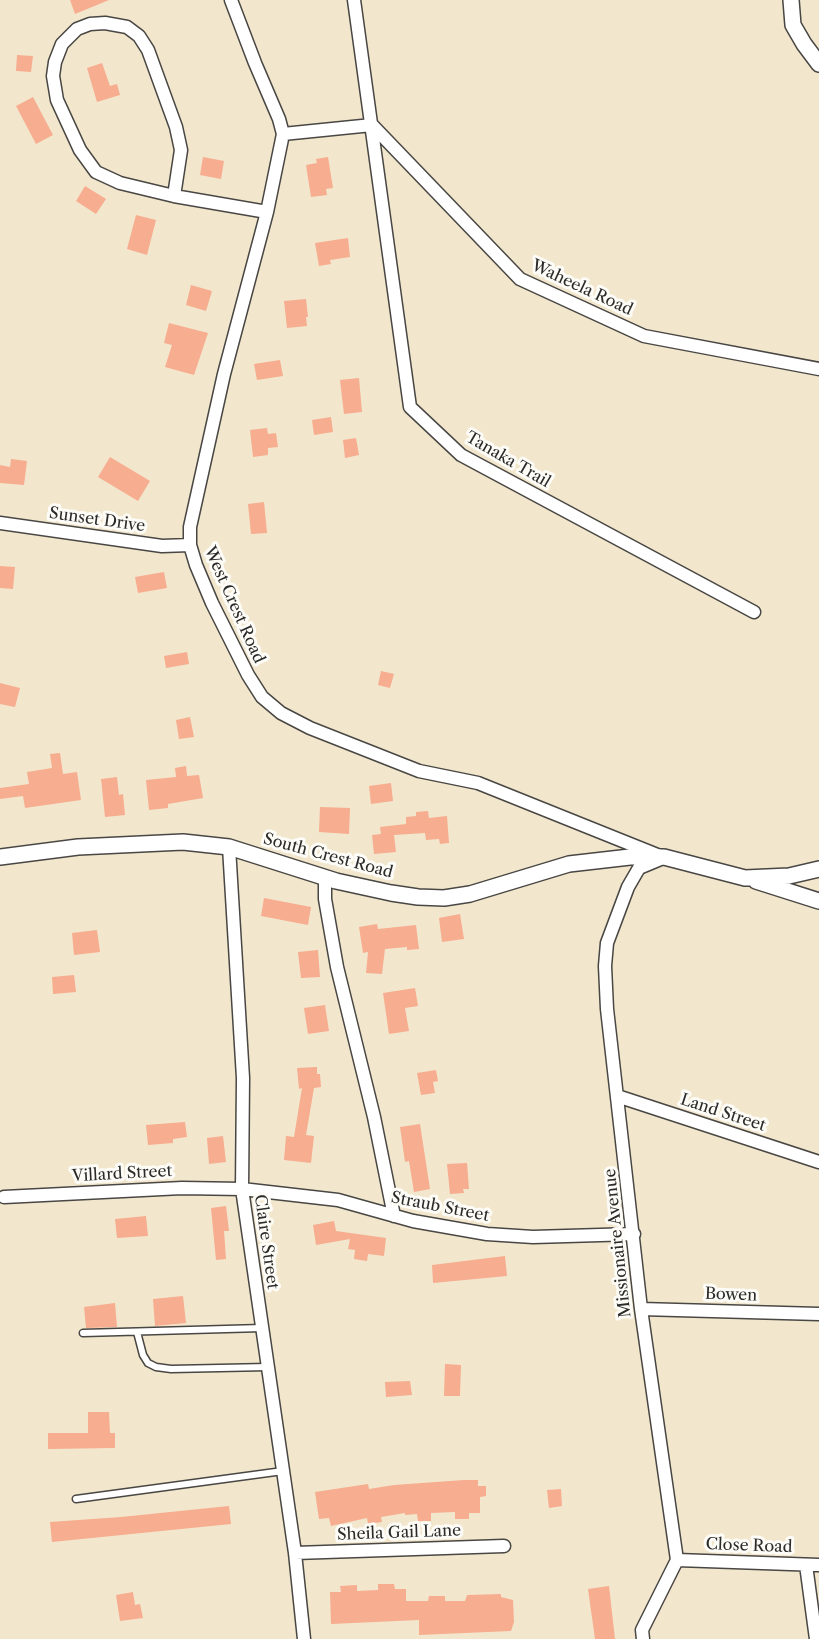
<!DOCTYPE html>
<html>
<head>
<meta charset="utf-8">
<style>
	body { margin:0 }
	canvas { display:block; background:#f2e6cd }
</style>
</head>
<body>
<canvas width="819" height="1639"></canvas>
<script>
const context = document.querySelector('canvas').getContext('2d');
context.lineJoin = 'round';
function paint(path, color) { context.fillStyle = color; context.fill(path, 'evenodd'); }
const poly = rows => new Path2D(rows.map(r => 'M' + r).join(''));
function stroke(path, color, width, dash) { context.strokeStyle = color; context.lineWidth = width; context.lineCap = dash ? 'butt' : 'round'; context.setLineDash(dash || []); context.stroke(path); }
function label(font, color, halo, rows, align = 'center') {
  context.font = font + ' "Libre Caslon Text",serif'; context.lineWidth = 6; context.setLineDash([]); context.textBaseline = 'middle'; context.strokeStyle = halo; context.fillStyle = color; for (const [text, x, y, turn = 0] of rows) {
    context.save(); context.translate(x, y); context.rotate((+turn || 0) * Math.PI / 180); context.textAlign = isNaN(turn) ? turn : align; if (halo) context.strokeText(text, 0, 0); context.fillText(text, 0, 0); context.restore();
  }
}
const building = poly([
	[70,0,109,0,75,14],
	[17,55,33,56,31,72,16,71],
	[102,63,110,86,117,84,120,95,97,102,87,68],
	[33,97,53,135,36,144,16,106],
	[203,157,224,161,221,179,200,175],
	[328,157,333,188,326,189,327,195,311,197,306,165,317,163,316,159],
	[85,186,106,199,96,214,76,201],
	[136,215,156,220,147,255,127,249],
	[348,238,350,257,330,260,331,264,319,266,315,243],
	[191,285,212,291,206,311,186,305],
	[306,299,308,317,306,317,307,326,287,328,284,301],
	[169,323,208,333,194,375,165,367,172,345,164,343],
	[280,360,283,376,257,380,254,364],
	[359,378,362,412,344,414,340,380],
	[331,417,333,432,314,435,312,420],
	[267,428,268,434,276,433,278,447,268,448,268,455,253,457,250,430],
	[356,438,359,455,345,458,343,440],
	[110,457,150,481,138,501,98,477],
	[11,459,27,461,24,485,0,483,0,465,10,467],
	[264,502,267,533,251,534,248,504],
	[0,566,15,567,13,589,0,588],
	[164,572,167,588,138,593,135,577],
	[187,652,189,664,166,668,164,656],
	[381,671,394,674,390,688,378,685],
	[0,683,20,688,15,707,0,704],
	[190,717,194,737,179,739,176,720],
	[60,753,63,774,77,772,81,800,25,808,23,796,0,799,0,788,29,784,27,772,52,768,50,754],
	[186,766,187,776,199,775,203,798,168,804,168,808,149,810,146,780,176,777,175,768],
	[117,777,119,795,123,794,125,815,105,817,101,779],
	[391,783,393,801,371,804,369,786],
	[320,807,350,808,349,834,319,832],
	[428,811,429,818,447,816,449,843,440,844,439,839,426,840,425,833,394,835,396,852,374,854,372,835,381,834,380,827,406,824,406,817,416,816,416,812],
	[264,898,311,907,308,925,261,916],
	[460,914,464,939,442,942,439,918],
	[377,924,378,929,416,925,419,949,407,950,407,947,385,949,382,974,366,973,368,952,363,953,359,927],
	[97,930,100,952,74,955,72,933],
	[318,950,320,977,301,978,298,952],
	[74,975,76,992,53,994,52,977],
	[415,988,418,1006,405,1008,409,1031,389,1034,383,993],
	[325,1005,329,1031,308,1034,304,1008],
	[317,1067,317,1074,320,1074,321,1087,314,1088,306,1135,314,1136,311,1163,284,1160,286,1136,294,1137,302,1088,299,1089,297,1068],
	[436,1070,438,1081,433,1082,435,1093,421,1095,417,1073],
	[185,1122,187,1137,173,1139,173,1143,148,1145,146,1125],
	[420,1124,430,1189,414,1192,409,1161,405,1162,400,1127],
	[223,1136,226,1162,209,1164,207,1138],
	[467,1163,469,1189,463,1189,464,1193,450,1194,447,1164],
	[226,1206,229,1231,224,1231,226,1259,216,1260,211,1208],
	[146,1216,148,1236,117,1238,115,1219],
	[334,1221,336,1231,386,1238,384,1256,368,1254,367,1261,354,1259,355,1250,348,1249,350,1239,316,1245,313,1225],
	[505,1256,507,1276,433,1283,432,1265],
	[183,1296,186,1323,155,1326,153,1299],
	[115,1303,117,1327,86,1328,84,1307],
	[445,1364,461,1365,460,1396,444,1396],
	[410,1381,412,1395,386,1397,385,1382],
	[88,1412,109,1412,110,1433,115,1433,115,1448,48,1449,48,1433,88,1433],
	[464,1480,478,1480,478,1486,486,1486,486,1496,480,1497,480,1513,469,1513,469,1519,455,1519,455,1512,431,1513,431,1521,418,1521,417,1514,405,1515,405,1513,381,1517,382,1522,368,1524,367,1518,331,1526,329,1518,319,1519,315,1492,368,1484,369,1489,394,1485],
	[561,1489,562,1506,549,1508,547,1490],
	[229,1506,231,1524,52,1542,50,1522,121,1517],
	[378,1584,394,1584,395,1589,406,1589,406,1601,428,1601,429,1596,445,1596,445,1601,465,1601,467,1595,501,1594,501,1597,513,1600,514,1622,511,1631,419,1635,419,1620,331,1624,330,1592,341,1592,340,1586,357,1585,357,1591,378,1590],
	[609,1586,615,1639,595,1639,588,1589],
	[133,1592,135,1605,140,1604,143,1618,120,1621,116,1595]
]);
const service = poly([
	[137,1332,143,1355,148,1363,156,1367,171,1369,268,1367],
	[83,1333,262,1328],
	[76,1499,283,1471]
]);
const minor = poly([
	[231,0,255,63,279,119,283,134,267,212,224,374,190,527,190,545,196,565,212,603,248,675,262,697,281,713,310,728,419,771,478,783,660,856],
	[354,0,410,407,461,455,754,612],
	[105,23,127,27,139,36,148,50,176,127,181,150,174,196,120,183,96,172,80,150,57,100,53,76,55,62,62,44,77,29,90,24,105,23],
	[372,125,520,279,644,336,819,369],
	[283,134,372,125],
	[174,196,267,212],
	[0,523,162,546,190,545],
	[229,847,243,1078,242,1189,295,1553,304,1639],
	[325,877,325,899,337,967,374,1117,394,1216],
	[617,1096,819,1162],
	[4,1197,182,1188,242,1189,338,1200,413,1221,487,1234,533,1237,634,1234],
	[641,1309,819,1314],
	[295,1553,504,1546],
	[677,1560,819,1565],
	[806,1565,816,1639],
	[643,1639,642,1630,677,1560,641,1309,607,1009,605,966,607,943,628,887,639,868,663,858]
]);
const tertiary = poly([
	[791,0,793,25,804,44,819,64],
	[0,857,78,847,183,842,229,847,336,881,391,893,418,897,444,898,470,894,569,864,630,857,664,857,745,878,789,876,819,869],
	[756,881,819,901]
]);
const streetNames = [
	["Waheela Road",582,288,25],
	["Tanaka Trail",508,460,30],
	["Sunset Drive",97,520,8],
	["West Crest Road",234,605,66],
	["South Crest Road",328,856,15],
	["Land Street",723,1113,18],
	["Villard Street",122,1174,-3],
	["Straub Street",440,1207,11],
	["Claire Street",266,1242,82],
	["Missionaire Avenue",618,1243,-96],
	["Bowen",731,1295,2],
	["Sheila Gail Lane",399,1533,-2],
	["Close Road",749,1546,2]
];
paint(building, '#f7ad8f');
stroke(service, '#494743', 9);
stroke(minor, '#494743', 15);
stroke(tertiary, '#494743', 18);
stroke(service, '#fff', 6);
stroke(minor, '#fff', 12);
stroke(tertiary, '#fff', 15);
label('16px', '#2b2b2b', '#fdfcf7', streetNames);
</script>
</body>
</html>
